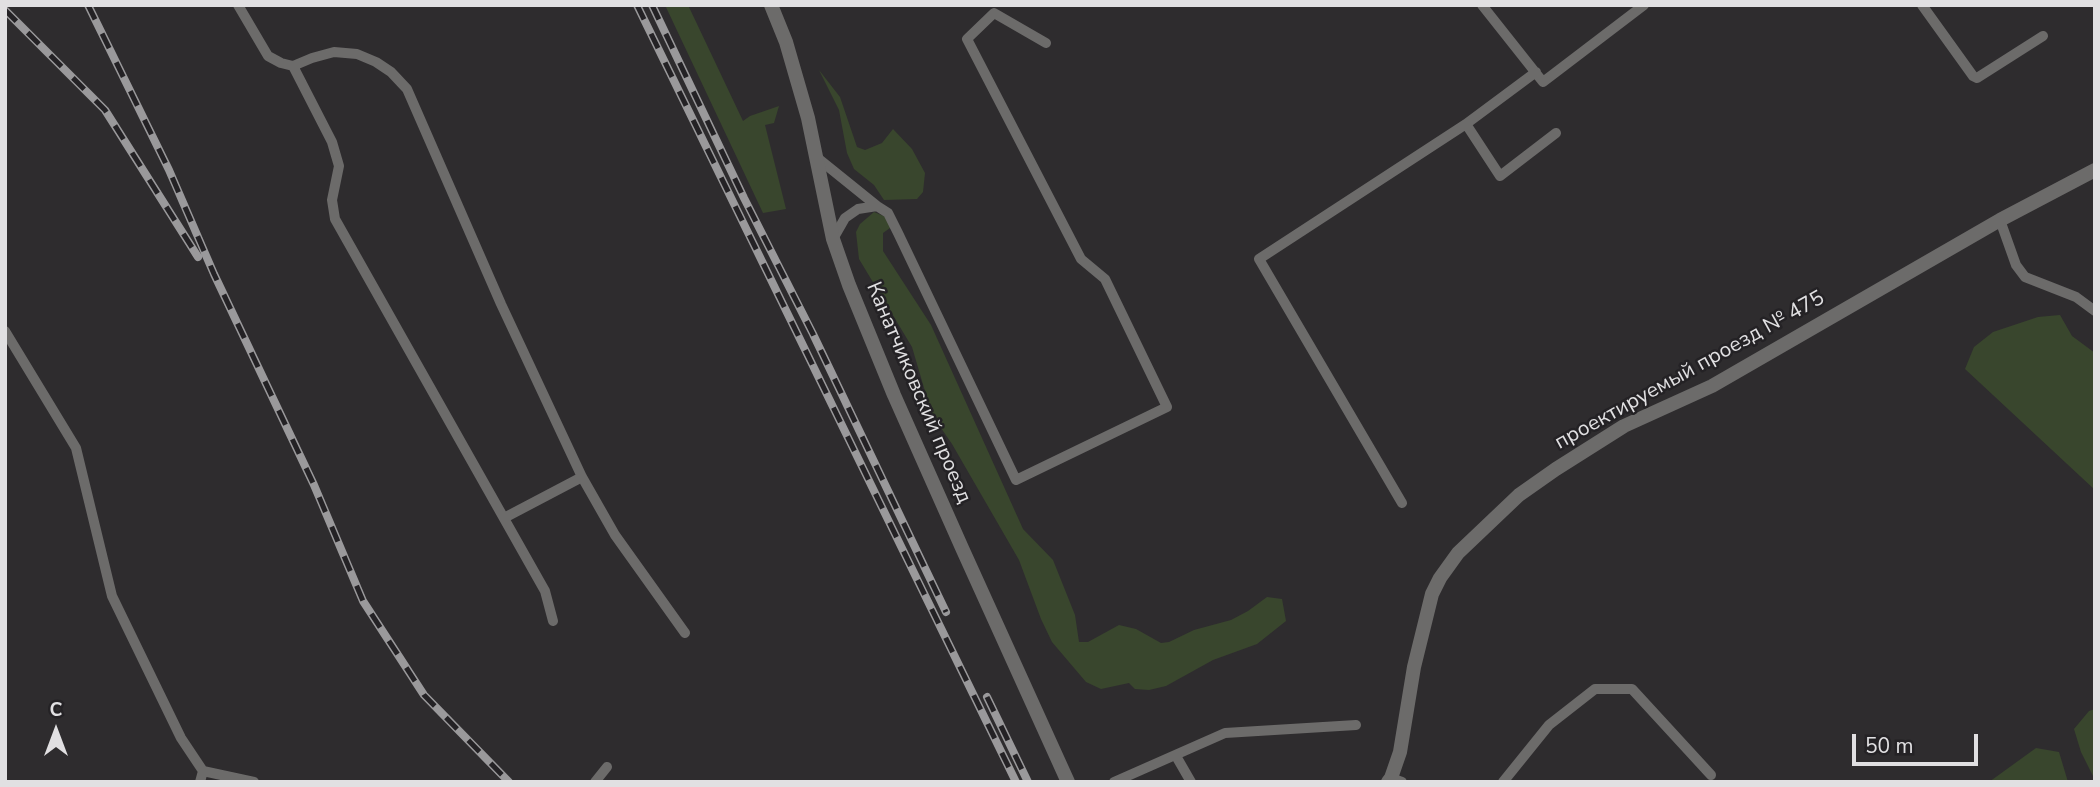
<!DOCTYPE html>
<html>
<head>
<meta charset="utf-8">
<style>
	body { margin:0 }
	#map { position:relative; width:2100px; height:787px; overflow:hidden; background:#2e2c2e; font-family:"Nunito Sans",sans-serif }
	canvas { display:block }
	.frame { position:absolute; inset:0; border:7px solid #e1e0e2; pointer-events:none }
	.north { position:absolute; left:21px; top:696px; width:70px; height:70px; -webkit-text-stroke:5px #242225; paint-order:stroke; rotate:0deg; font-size:19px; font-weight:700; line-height:28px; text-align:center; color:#e1e0e2 }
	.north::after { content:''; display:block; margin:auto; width:24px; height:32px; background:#e1e0e2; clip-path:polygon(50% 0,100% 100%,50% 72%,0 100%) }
	.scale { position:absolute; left:1852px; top:734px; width:126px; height:32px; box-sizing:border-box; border:4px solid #e1e0e2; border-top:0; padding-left:9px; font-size:21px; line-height:24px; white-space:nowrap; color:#e1e0e2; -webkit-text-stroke:5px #242225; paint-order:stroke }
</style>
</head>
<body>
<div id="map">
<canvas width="2100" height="787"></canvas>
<div class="frame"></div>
<div class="north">С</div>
<div class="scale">50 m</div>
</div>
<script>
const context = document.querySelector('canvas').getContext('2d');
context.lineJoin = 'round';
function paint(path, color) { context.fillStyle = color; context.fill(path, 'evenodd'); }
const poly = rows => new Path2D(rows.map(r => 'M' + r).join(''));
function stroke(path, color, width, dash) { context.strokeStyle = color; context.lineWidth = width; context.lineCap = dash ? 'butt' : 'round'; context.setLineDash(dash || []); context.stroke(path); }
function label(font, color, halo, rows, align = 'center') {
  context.font = font + ' "Nunito Sans",sans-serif'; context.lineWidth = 5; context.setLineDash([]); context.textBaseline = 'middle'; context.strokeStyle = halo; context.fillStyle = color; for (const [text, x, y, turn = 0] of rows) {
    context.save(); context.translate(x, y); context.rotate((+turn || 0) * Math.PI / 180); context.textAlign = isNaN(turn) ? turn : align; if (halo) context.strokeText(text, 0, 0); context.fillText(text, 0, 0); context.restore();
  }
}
const green = poly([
	[665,5,688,5,743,121,750,116,779,106,774,123,765,125,786,209,763,213],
	[819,70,840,97,857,147,865,150,882,143,893,129,912,149,925,173,923,192,917,199,884,200,874,185,854,169,847,153,839,110],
	[874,212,891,219,890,228,883,233,883,251,931,325,1023,529,1053,560,1075,615,1079,642,1088,642,1119,625,1136,629,1161,643,1169,642,1194,630,1231,620,1248,611,1267,597,1282,599,1286,621,1257,644,1213,660,1166,686,1149,690,1135,689,1129,683,1101,689,1086,682,1052,642,1041,619,1019,560,952,444,932,415,912,347,859,259,856,232,860,224],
	[2060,315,2072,336,2095,353,2095,490,1965,369,1974,347,1993,332,2038,317],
	[2095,709,2095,780,2081,752,2074,729,2089,711],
	[2036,748,2059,752,2068,782,1989,782]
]);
const service = poly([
	[238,5,268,56,281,63,293,66,332,142,339,166,332,200,335,219,545,591,553,621],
	[1482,5,1543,82,1644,5],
	[1922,5,1973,76,1977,78,2043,36],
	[293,66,312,58,334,52,357,54,376,62,391,72,407,89,501,304,582,477,615,535,685,633],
	[1466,124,1500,176,1556,133],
	[815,156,877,206,858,209,845,218,833,239],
	[877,206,888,213,898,233,1016,480,1167,407,1105,279,1081,259,967,39,994,13,1046,43],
	[2000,220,2016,265,2025,277,2076,297,2095,311],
	[5,331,76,448,112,596,181,738,203,771,200,782],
	[1402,503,1259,259,1466,124,1536,72],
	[504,518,582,477],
	[1176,756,1191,782],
	[203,771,254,782],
	[1391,778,1402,782],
	[595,782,607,767],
	[1114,782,1225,733,1356,725],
	[1503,782,1549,725,1595,689,1632,689,1711,775]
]);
const minor = poly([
	[1388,782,1391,778,1400,752,1414,667,1432,594,1440,578,1458,553,1519,495,1556,469,1624,426,1712,386,2000,220,2095,170]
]);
const tertiary = poly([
	[771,5,786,42,808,118,833,239,849,285,894,395,962,548,1068,782]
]);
const rail = poly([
	[88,5,169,170,214,274,314,485,363,601,424,695,509,782],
	[637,5,1016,782],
	[652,5,744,198,813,334,946,612],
	[5,10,105,110,198,257],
	[987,697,1028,782]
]);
const streetNames = [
	["проектируемый проезд № 475",1690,371,-29],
	["Канатчиковский проезд",918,393,67]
];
paint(green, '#39462d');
stroke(service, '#6c6b6a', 10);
stroke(minor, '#6c6b6a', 14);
stroke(tertiary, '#6c6b6a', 14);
stroke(rail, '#9a999b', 8);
stroke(rail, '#242225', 5, [16]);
label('21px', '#e1e0e2', '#242225', streetNames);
</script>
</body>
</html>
